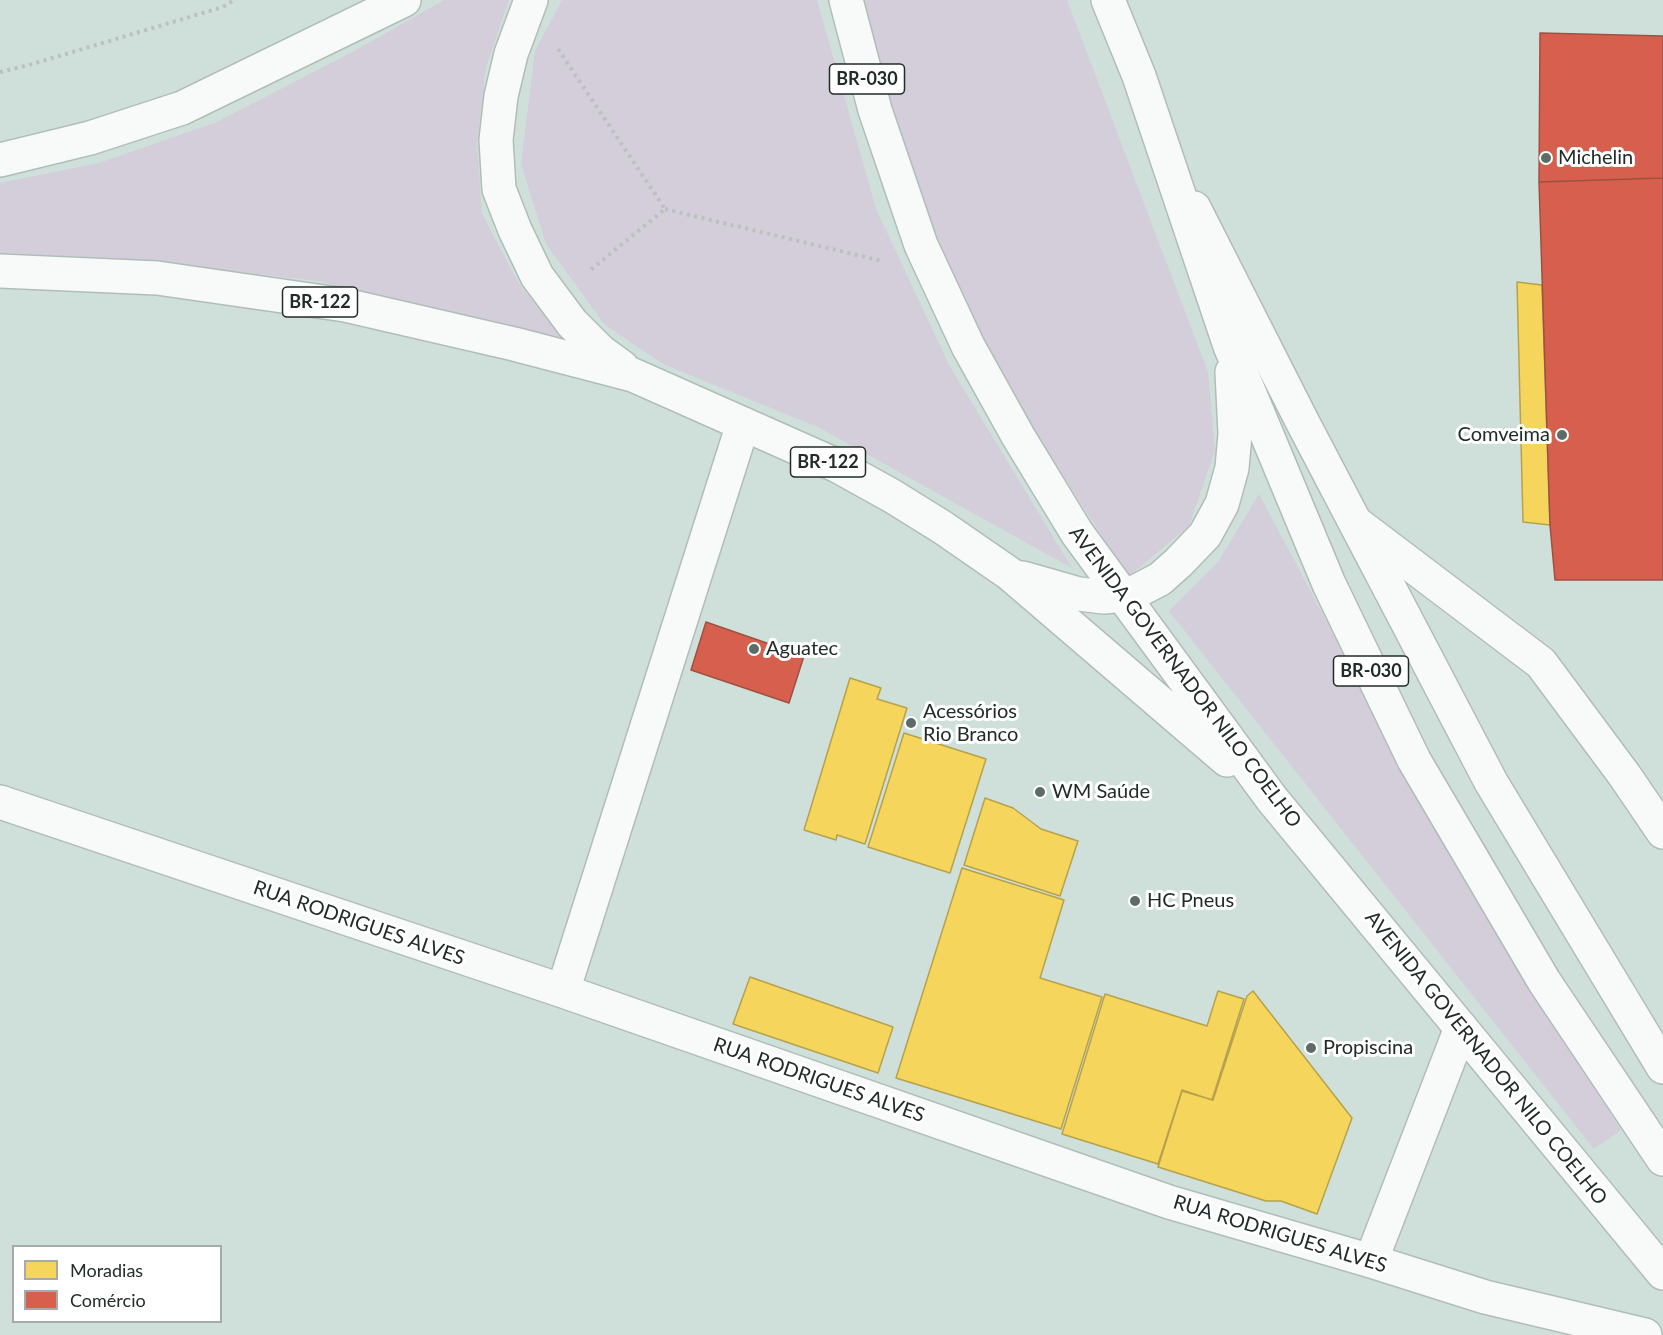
<!DOCTYPE html>
<html>
<head>
<meta charset="utf-8">
<style>
	body { margin:0 }
	#map { position:relative; width:1663px; height:1335px; overflow:hidden; background:#cfe0da; font-family:Lato,sans-serif }
	canvas { display:block }
	.legend { position:absolute; left:12px; top:1245px; width:210px; height:78px; box-sizing:border-box; background:#fff; border:2px solid #a6aba9; margin:0; padding:8px 10px; list-style:none; font-size:18px; color:#212c28 }
	.legend li { display:flex; align-items:center; gap:12px; height:30px }
	.legend b { width:30px; border:2px solid #a6aba9 }
</style>
</head>
<body>
<div id="map">
<canvas width="1663" height="1335"></canvas>
<ul class="legend">
<li><b style="height:16px;background:#f6d55c"></b>Moradias</li>
<li><b style="height:16px;background:#d6604d"></b>Comércio</li>
</ul>
</div>
<script>
const context = document.querySelector('canvas').getContext('2d');
context.lineJoin = 'round';
function paint(path, color) { context.fillStyle = color; context.fill(path, 'evenodd'); }
const poly = rows => new Path2D(rows.map(r => 'M' + r).join(''));
function stroke(path, color, width, dash) { context.strokeStyle = color; context.lineWidth = width; context.lineCap = dash ? 'butt' : 'round'; context.setLineDash(dash || []); context.stroke(path); }
function label(font, color, halo, rows, align = 'center') {
  context.font = font + ' Lato,sans-serif'; context.lineWidth = 6; context.setLineDash([]); context.textBaseline = 'middle'; context.strokeStyle = halo; context.fillStyle = color; for (const [text, x, y, turn = 0] of rows) {
    context.save(); context.translate(x, y); context.rotate((+turn || 0) * Math.PI / 180); context.textAlign = isNaN(turn) ? turn : align; if (halo) context.strokeText(text, 0, 0); context.fillText(text, 0, 0); context.restore();
  }
}
const green = poly([
	[444,0,509,0,486,67,477,144,482,214,518,282,562,339,318,281,125,259,0,253,0,183,99,163,217,122,358,49],
	[562,0,817,0,876,209,949,365,1072,568,820,428,663,364,605,325,546,244,521,164,535,51],
	[858,0,1067,0,1208,372,1215,450,1189,526,1128,577,1015,400,939,251],
	[1259,494,1468,888,1621,1130,1594,1149,1169,611,1218,562]
]);
const homes = poly([
	[1517,282,1542,285,1550,525,1523,522,1517,282],
	[850,678,881,688,877,699,907,708,865,844,837,835,836,840,804,830,850,678],
	[904,733,986,759,950,873,868,847,904,733],
	[985,798,1013,808,1041,829,1078,841,1060,896,964,865,985,798],
	[962,868,1064,900,1040,978,1102,997,1061,1129,896,1078,962,868],
	[750,977,893,1027,878,1073,733,1024,750,977],
	[1218,991,1244,999,1212,1100,1182,1090,1158,1164,1062,1134,1105,994,1207,1026,1218,991],
	[1253,991,1352,1118,1317,1214,1281,1201,1266,1201,1158,1167,1182,1091,1213,1100,1247,996,1253,991]
]);
const shops = poly([
	[1540,33,1663,36,1663,178,1539,182,1540,33],
	[1663,178,1663,580,1555,580,1550,525,1539,182,1663,178],
	[706,622,804,656,789,703,691,670,706,622]
]);
const path = poly([
	[558,49,665,209,588,272],
	[0,72,29,65,223,7,234,0],
	[665,209,882,261]
]);
const street = poly([
	[1356,523,1541,663,1625,776,1663,832],
	[0,802,563,991,1169,1202,1371,1261,1485,1297,1645,1335],
	[563,991,743,424],
	[1371,1261,1461,1028]
]);
const secondary = poly([
	[1194,208,1303,423,1491,782,1663,1067]
]);
const primary = poly([
	[531,0,511,54,501,96,496,140,499,189,515,230,537,276,572,323,600,351,622,367],
	[846,0,875,110,921,245,968,346,1018,436,1077,533,1272,799,1663,1273],
	[1108,0,1139,76,1230,346,1329,584,1414,760,1544,981,1663,1159],
	[0,160,90,138,182,108,404,0],
	[0,271,157,278,345,305,514,344,633,375,838,466,892,496,942,527,1010,574,1227,760],
	[1023,578,1079,594,1104,597,1122,595,1137,591,1160,579,1178,563,1205,535,1222,504,1232,468,1235,434,1232,372]
]);
const markers = [
	[1546,158,6,"#5e6b66"],
	[1562,435,6,"#5e6b66"],
	[754,649,6,"#5e6b66"],
	[911,723,6,"#5e6b66"],
	[1040,792,6,"#5e6b66"],
	[1135,901,6,"#5e6b66"],
	[1311,1048,6,"#5e6b66"]
];
const shields = [
	[867,79,75],
	[320,302,75],
	[828,462,75],
	[1371,671,75]
];
const shieldNames = [
	["BR-030",867,79],
	["BR-122",320,302],
	["BR-122",828,462],
	["BR-030",1371,671]
];
const poiNames = [
	["Michelin",1558,158],
	["Comveima",1550,435,"right"],
	["Aguatec",766,649],
	["Acessórios",923,712],
	["Rio Branco",923,735],
	["WM Saúde",1052,792],
	["HC Pneus",1147,901],
	["Propiscina",1323,1048]
];
const streetNames = [
	["AVENIDA GOVERNADOR NILO COELHO",1185,677,53],
	["RUA RODRIGUES ALVES",359,923,19],
	["AVENIDA GOVERNADOR NILO COELHO",1486,1058,51],
	["RUA RODRIGUES ALVES",819,1080,19],
	["RUA RODRIGUES ALVES",1280,1234,17]
];
paint(green, '#d3ced9');
paint(homes, '#f6d55c');
stroke(homes, '#b6a24c', 1.5);
paint(shops, '#d6604d');
stroke(shops, '#a05042', 1.5);
stroke(street, '#b1bdb9', 36);
stroke(secondary, '#b1bdb9', 36);
stroke(primary, '#b1bdb9', 36);
stroke(path, '#bac1be', 4, [3, 4.5]);
stroke(street, '#f8faf9', 33);
stroke(secondary, '#f8faf9', 33);
stroke(primary, '#f8faf9', 33);
for (const [x, y, r, color] of markers) { const dot = new Path2D(); dot.arc(x, y, r, 0, 2 * Math.PI); context.fillStyle = color; context.fill(dot); stroke(dot, '#fff', 2); }
for (const [x, y, w] of shields) { const box = new Path2D(); box.roundRect(x - w / 2, y - 15, w, 30, 4.5); context.fillStyle = '#fff'; context.fill(box); stroke(box, '#212c28', 1.5); }
label('bold 18px', '#212c28', null, shieldNames);
label('20px', '#212c28', '#fff', poiNames, 'left');
label('20px', '#212c28', '#fff', streetNames);
</script>
</body>
</html>
